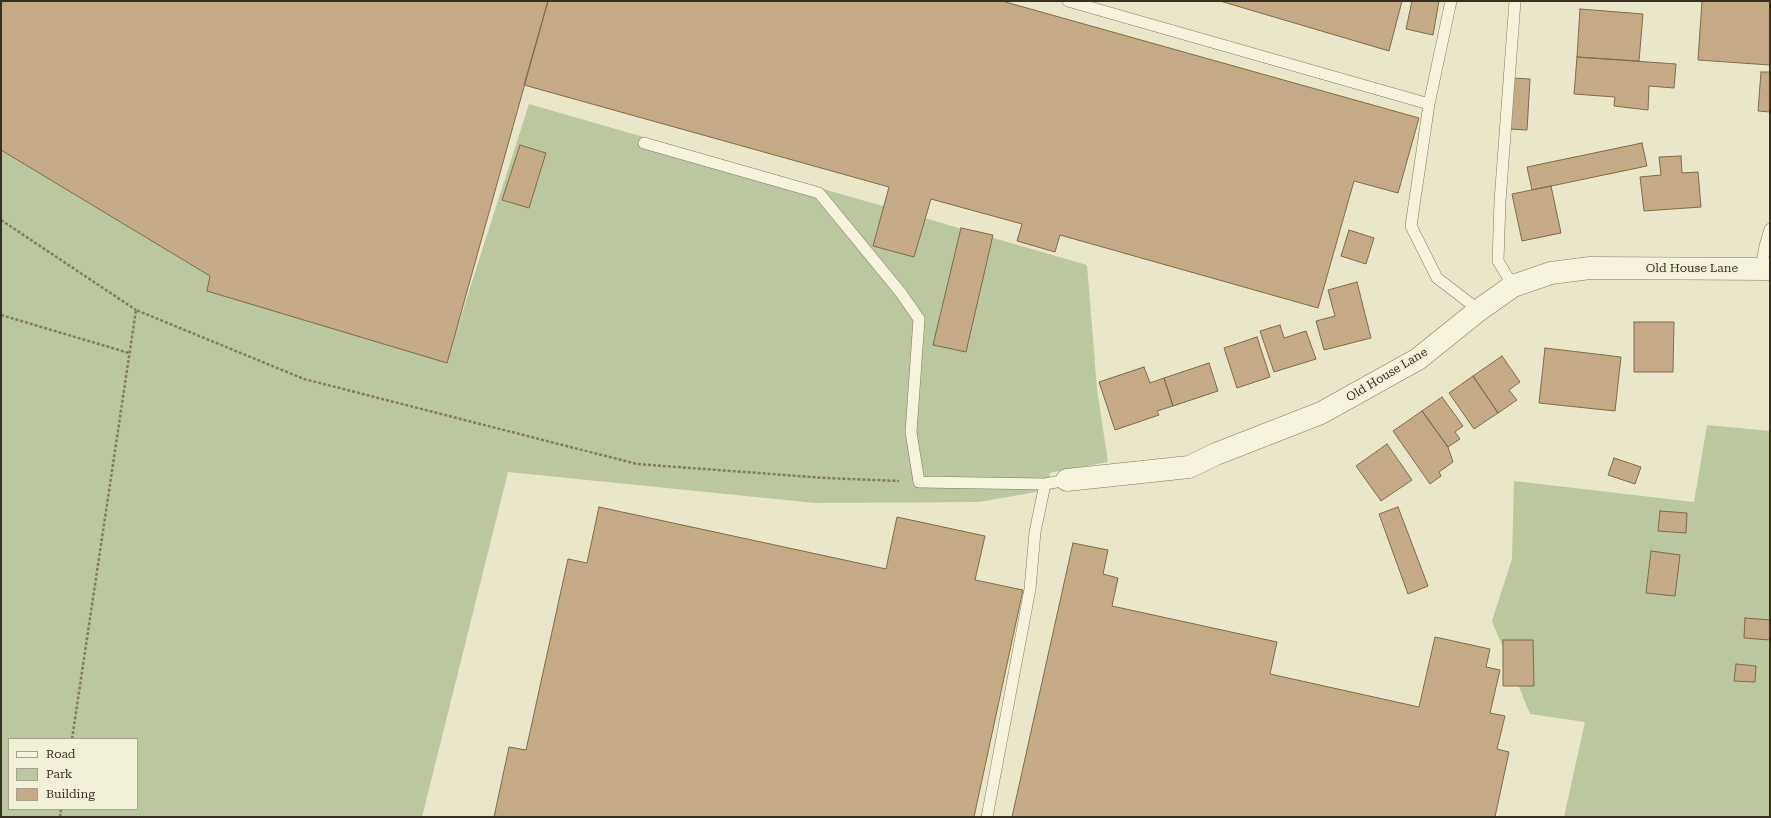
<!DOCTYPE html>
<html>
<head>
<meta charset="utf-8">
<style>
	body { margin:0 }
	#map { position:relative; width:1771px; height:818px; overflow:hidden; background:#eae6ca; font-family:"Roboto Serif",serif }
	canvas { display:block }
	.frame { position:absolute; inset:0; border:2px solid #373022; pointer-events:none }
	.legend { position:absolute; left:8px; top:738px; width:130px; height:72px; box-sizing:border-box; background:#f2f0d9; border:1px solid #a7a390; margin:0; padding:5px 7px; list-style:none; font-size:12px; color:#373022 }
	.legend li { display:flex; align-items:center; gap:8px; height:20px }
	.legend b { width:20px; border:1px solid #a7a390 }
</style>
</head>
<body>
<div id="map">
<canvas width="1771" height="818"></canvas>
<div class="frame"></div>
<ul class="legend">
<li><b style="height:5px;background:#f5f3dd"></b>Road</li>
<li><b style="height:11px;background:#bbc79f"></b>Park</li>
<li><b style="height:11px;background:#c4ab85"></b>Building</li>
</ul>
</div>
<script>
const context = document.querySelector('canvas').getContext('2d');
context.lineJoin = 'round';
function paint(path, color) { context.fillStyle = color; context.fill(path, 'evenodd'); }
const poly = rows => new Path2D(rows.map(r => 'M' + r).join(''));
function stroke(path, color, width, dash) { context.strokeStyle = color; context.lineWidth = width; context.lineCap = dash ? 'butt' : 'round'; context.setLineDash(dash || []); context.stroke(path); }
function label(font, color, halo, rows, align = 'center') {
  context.font = font + ' "Roboto Serif",serif'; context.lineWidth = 3.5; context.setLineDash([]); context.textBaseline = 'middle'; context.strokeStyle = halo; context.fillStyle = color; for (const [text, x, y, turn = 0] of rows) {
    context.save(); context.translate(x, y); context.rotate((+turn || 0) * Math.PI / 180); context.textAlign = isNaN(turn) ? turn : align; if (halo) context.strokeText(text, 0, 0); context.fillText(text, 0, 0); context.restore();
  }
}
const green = poly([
	[529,104,1087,265,1097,389,1108,462,1049,473,1054,489,979,502,815,503,508,472,422,817,1,817,1,150,210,276,446,363],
	[9,739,137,739,137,809,9,809],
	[1707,425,1770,431,1770,817,1564,817,1585,722,1530,714,1492,621,1512,559,1514,481,1694,502]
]);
const building = poly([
	[1,1,548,1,447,363,207,291,210,276,1,150,1,1],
	[548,1,1002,1,1419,118,1398,193,1354,181,1318,308,1060,235,1055,252,1017,241,1022,224,931,199,914,257,873,246,889,187,524,85,548,1],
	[1220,1,1402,1,1389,51,1220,1],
	[1412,1,1439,1,1433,35,1406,29,1412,1],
	[1702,1,1770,1,1770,65,1698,60,1702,1],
	[1580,9,1643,14,1639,61,1577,57,1580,9],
	[1577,57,1676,64,1674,88,1649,86,1648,110,1614,106,1615,97,1574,94,1577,57],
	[1761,72,1770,72,1770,112,1758,111,1761,72],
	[1512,78,1530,79,1527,130,1509,129,1512,78],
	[1642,143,1647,166,1532,190,1527,167,1642,143],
	[520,145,546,153,529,208,502,200,520,145],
	[1681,156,1682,173,1698,172,1701,207,1644,211,1640,177,1661,175,1659,157,1681,156],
	[1551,186,1561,233,1522,241,1512,194,1551,186],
	[961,228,993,235,966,352,933,345,961,228],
	[1349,230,1374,238,1366,264,1341,256,1349,230],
	[1357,282,1371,338,1324,350,1316,321,1335,316,1328,290,1357,282],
	[1634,322,1674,322,1673,372,1634,372,1634,322],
	[1280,325,1284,338,1306,331,1316,359,1274,372,1260,331,1280,325],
	[1257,337,1270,377,1237,388,1224,348,1257,337],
	[1545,348,1621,357,1615,411,1539,403,1545,348],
	[1502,356,1520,382,1509,390,1517,400,1498,413,1473,376,1502,356],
	[1209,363,1218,391,1173,406,1164,378,1209,363],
	[1144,367,1150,383,1164,378,1173,406,1157,411,1159,415,1115,430,1099,382,1144,367],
	[1473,376,1498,413,1474,429,1449,393,1473,376],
	[1442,397,1463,426,1455,432,1460,439,1448,447,1422,411,1442,397],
	[1422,411,1448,447,1453,462,1439,472,1441,476,1430,484,1393,431,1422,411],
	[1387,444,1412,480,1381,501,1356,466,1387,444],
	[1614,458,1641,467,1635,484,1608,475,1614,458],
	[599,507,886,569,897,517,985,536,975,580,1023,590,974,817,494,817,509,747,526,750,568,559,587,563,599,507],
	[1398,507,1428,586,1408,594,1379,514,1398,507],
	[1660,511,1687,513,1686,533,1658,531,1660,511],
	[1073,543,1108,550,1103,574,1118,578,1112,606,1277,642,1270,674,1419,707,1435,637,1490,649,1486,667,1500,670,1490,713,1505,716,1497,749,1509,752,1495,817,1012,817,1073,543],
	[1651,551,1680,555,1675,596,1646,593,1651,551],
	[1745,618,1770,620,1770,640,1744,638,1745,618],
	[1503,640,1533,640,1534,686,1503,686,1503,640],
	[1736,664,1756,666,1755,682,1734,681,1736,664]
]);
const path = poly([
	[1,220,136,310],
	[1,315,129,353],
	[72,739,136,310,304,379,637,464,825,478,899,481],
	[60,817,61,809]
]);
const lane = poly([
	[1068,1,1429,104,1411,226,1437,278,1479,310],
	[1429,104,1451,1],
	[644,143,819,193,901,293,919,319,911,432,919,482,1045,484,1067,480],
	[1761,269,1765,246,1770,229],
	[1513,286,1498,261,1500,201,1515,1],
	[987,817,1030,589,1035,532,1045,484]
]);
const street = poly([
	[1067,480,1189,467,1216,454,1321,413,1418,359,1479,310,1513,286,1551,273,1590,268,1770,269]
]);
const streetNames = [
	["Old House Lane",1692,268],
	["Old House Lane",1387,375,-31]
];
paint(green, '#bbc79f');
paint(building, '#c4ab85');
stroke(building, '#816a49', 1);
stroke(lane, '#857b60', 12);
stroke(street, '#857b60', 23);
stroke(path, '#857b60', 2.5, [3, 2]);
stroke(lane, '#f5f3dd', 11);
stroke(street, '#f5f3dd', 22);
label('12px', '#373022', '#f2f0d9', streetNames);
</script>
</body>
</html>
